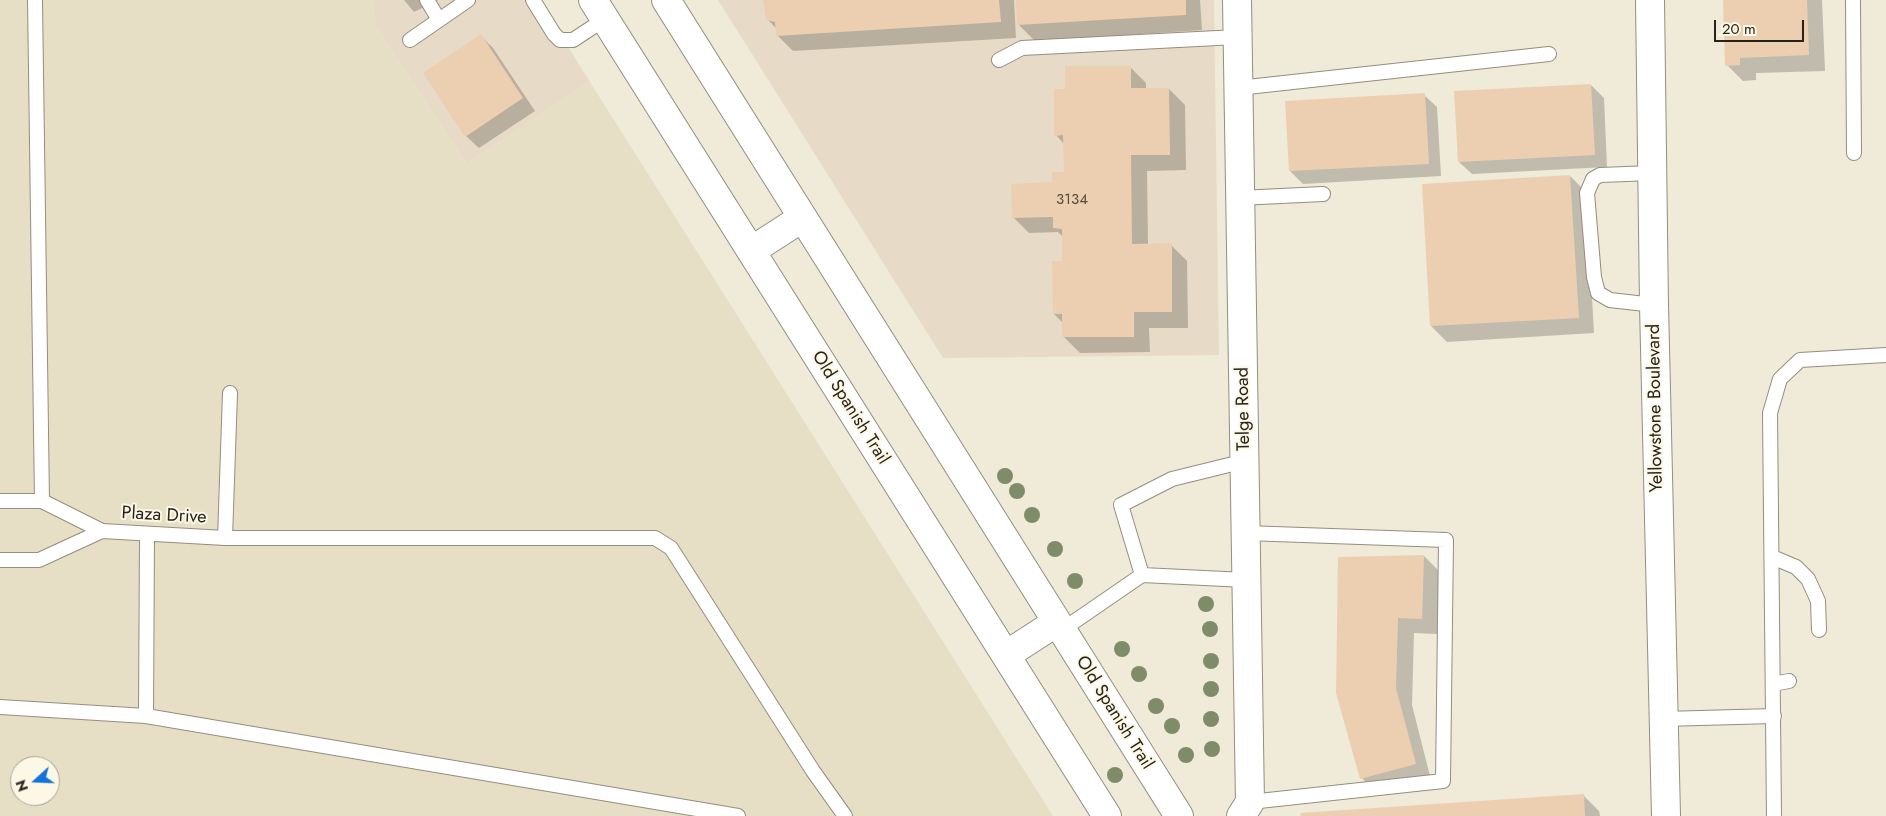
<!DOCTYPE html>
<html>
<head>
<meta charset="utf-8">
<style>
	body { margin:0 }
	#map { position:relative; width:1886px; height:816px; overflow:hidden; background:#f0ead8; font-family:Jost,sans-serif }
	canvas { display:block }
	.north { position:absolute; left:10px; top:756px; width:50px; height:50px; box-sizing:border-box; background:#fdf7e5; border:1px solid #a7a295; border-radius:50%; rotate:250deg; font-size:14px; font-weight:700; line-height:20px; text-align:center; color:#25231c }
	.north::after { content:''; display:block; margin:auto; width:18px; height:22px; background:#1173dc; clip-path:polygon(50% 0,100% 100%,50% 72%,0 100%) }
	.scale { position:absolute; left:1714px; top:20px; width:90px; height:22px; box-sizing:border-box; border:2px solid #25231c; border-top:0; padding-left:6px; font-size:15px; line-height:18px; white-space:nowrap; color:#25231c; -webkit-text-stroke:4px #fdf7e5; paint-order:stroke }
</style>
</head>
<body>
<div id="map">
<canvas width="1886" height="816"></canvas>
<div class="north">N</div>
<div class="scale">20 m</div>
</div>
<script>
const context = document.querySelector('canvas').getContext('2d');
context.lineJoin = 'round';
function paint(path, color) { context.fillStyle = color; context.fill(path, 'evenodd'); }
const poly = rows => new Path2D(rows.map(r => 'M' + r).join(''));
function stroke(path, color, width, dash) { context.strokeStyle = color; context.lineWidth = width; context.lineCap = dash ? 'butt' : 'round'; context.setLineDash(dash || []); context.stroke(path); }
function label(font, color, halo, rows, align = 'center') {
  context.font = font + ' Jost,sans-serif'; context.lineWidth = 4; context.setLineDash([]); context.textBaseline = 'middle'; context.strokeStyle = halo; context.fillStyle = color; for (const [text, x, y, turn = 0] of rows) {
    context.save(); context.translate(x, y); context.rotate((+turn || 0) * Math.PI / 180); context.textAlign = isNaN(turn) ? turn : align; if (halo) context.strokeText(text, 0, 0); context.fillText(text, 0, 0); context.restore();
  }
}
const commercial = poly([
	[372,0,539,0,590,82,467,164,375,25],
	[718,0,1214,0,1219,355,943,358]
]);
const built = poly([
	[0,0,372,0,375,25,467,164,590,82,1053,816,0,816],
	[20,766,50,766,50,796,20,796]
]);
const shadow = poly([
	[404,0,438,0,414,12],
	[765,0,1014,0,1016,38,793,51,777,35,777,29,767,19],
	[1017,0,1200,0,1202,30,1035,41,1019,25],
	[1724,0,1822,0,1825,71,1756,73,1756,80,1743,81,1727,65],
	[481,36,493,48,535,111,479,148,466,136],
	[1130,67,1146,83,1146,89,1169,89,1185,105,1186,170,1147,171,1148,245,1171,245,1187,261,1188,328,1149,328,1150,352,1080,353,1064,337,1063,323,1054,314,1064,262,1063,237,1058,232,1029,233,1013,217,1065,174,1064,144,1056,135,1066,90],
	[1591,85,1604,98,1607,167,1472,174,1459,162],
	[1424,95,1437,107,1441,176,1303,184,1290,171],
	[1570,176,1586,192,1594,333,1447,342,1431,326],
	[1424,556,1440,572,1437,634,1414,633,1412,705,1431,780,1378,795,1362,778,1339,559],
	[1583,795,1599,811,1600,816,1302,816]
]);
const building = poly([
	[763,0,999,0,1001,22,776,36,775,22,766,20],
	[1016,0,1186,0,1186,15,1017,25],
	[1723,0,1807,0,1809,55,1740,58,1740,65,1725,66],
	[481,34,523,98,465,137,423,73],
	[1065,66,1131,66,1131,88,1169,88,1170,155,1131,155,1132,244,1172,243,1172,312,1134,312,1134,337,1062,337,1062,314,1053,314,1052,261,1062,261,1062,229,1053,228,1053,217,1012,218,1011,184,1052,182,1052,172,1064,172,1063,135,1054,136,1054,89,1065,89],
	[1591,84,1595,155,1458,162,1454,91],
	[1425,93,1429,164,1289,171,1285,101],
	[1570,175,1579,318,1430,326,1422,184],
	[1424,555,1422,619,1398,618,1396,688,1416,764,1360,779,1336,693,1338,557],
	[1584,794,1585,816,1301,816,1300,813]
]);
const service = poly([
	[35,0,42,501],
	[427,0,439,20,468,0],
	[533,0,554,34,560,40,573,40,605,19],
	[1853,0,1854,153],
	[410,40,439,20],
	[999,60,1022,48,1237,37],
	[1238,88,1549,54],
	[1653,173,1600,175,1593,179,1587,193,1594,277,1598,293,1610,300,1654,305],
	[1239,198,1323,194],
	[230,393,225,538,655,538,671,548,813,771,845,816],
	[0,501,42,501,102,531,225,538],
	[1245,533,1446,540,1443,781,1250,802],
	[1772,557,1796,567,1808,579,1818,601,1819,630],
	[0,560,39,560,102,531],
	[1142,575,1121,505,1172,479,1245,461],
	[1062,630,1142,575,1246,580],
	[1773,684,1789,681],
	[0,707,146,716,147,534],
	[146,716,738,816],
	[1663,719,1774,716],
	[1774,816,1770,413,1780,379,1800,360,1886,355]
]);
const minor = poly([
	[1237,0,1250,802,1241,816]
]);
const tertiary = poly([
	[1650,0,1654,305,1666,816]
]);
const primary = poly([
	[593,0,1107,816],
	[666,0,1179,816],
	[751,251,802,218],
	[1006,655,1057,622]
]);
const trees = [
	[1005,476],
	[1017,491],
	[1032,515],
	[1055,549],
	[1075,581],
	[1206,604],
	[1210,629],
	[1122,649],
	[1211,661],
	[1139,674],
	[1211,689],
	[1156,706],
	[1211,719],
	[1172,726],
	[1212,749],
	[1186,755],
	[1115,775]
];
const numberNames = [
	["3134",1072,200]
];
const streetNames = [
	["Old Spanish Trail",850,408,58],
	["Yellowstone Boulevard",1656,408,-91],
	["Telge Road",1244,409,-91],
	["Plaza Drive",164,516,3],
	["Old Spanish Trail",1114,713,58]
];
paint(commercial, '#e7dbc7');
paint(built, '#e7dec6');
paint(shadow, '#0003');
paint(building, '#eccfb1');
stroke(service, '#938e7e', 16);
stroke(minor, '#938e7e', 30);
stroke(tertiary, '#938e7e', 30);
stroke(primary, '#938e7e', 30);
stroke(service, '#fff', 14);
stroke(minor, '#fff', 28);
stroke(tertiary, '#fff', 28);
stroke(primary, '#fff', 28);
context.fillStyle = '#7f8c6a';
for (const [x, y] of trees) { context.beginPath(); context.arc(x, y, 8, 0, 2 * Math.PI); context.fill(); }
label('15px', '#574e41', null, numberNames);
label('18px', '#25231c', '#fdf7e5', streetNames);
</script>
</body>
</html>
